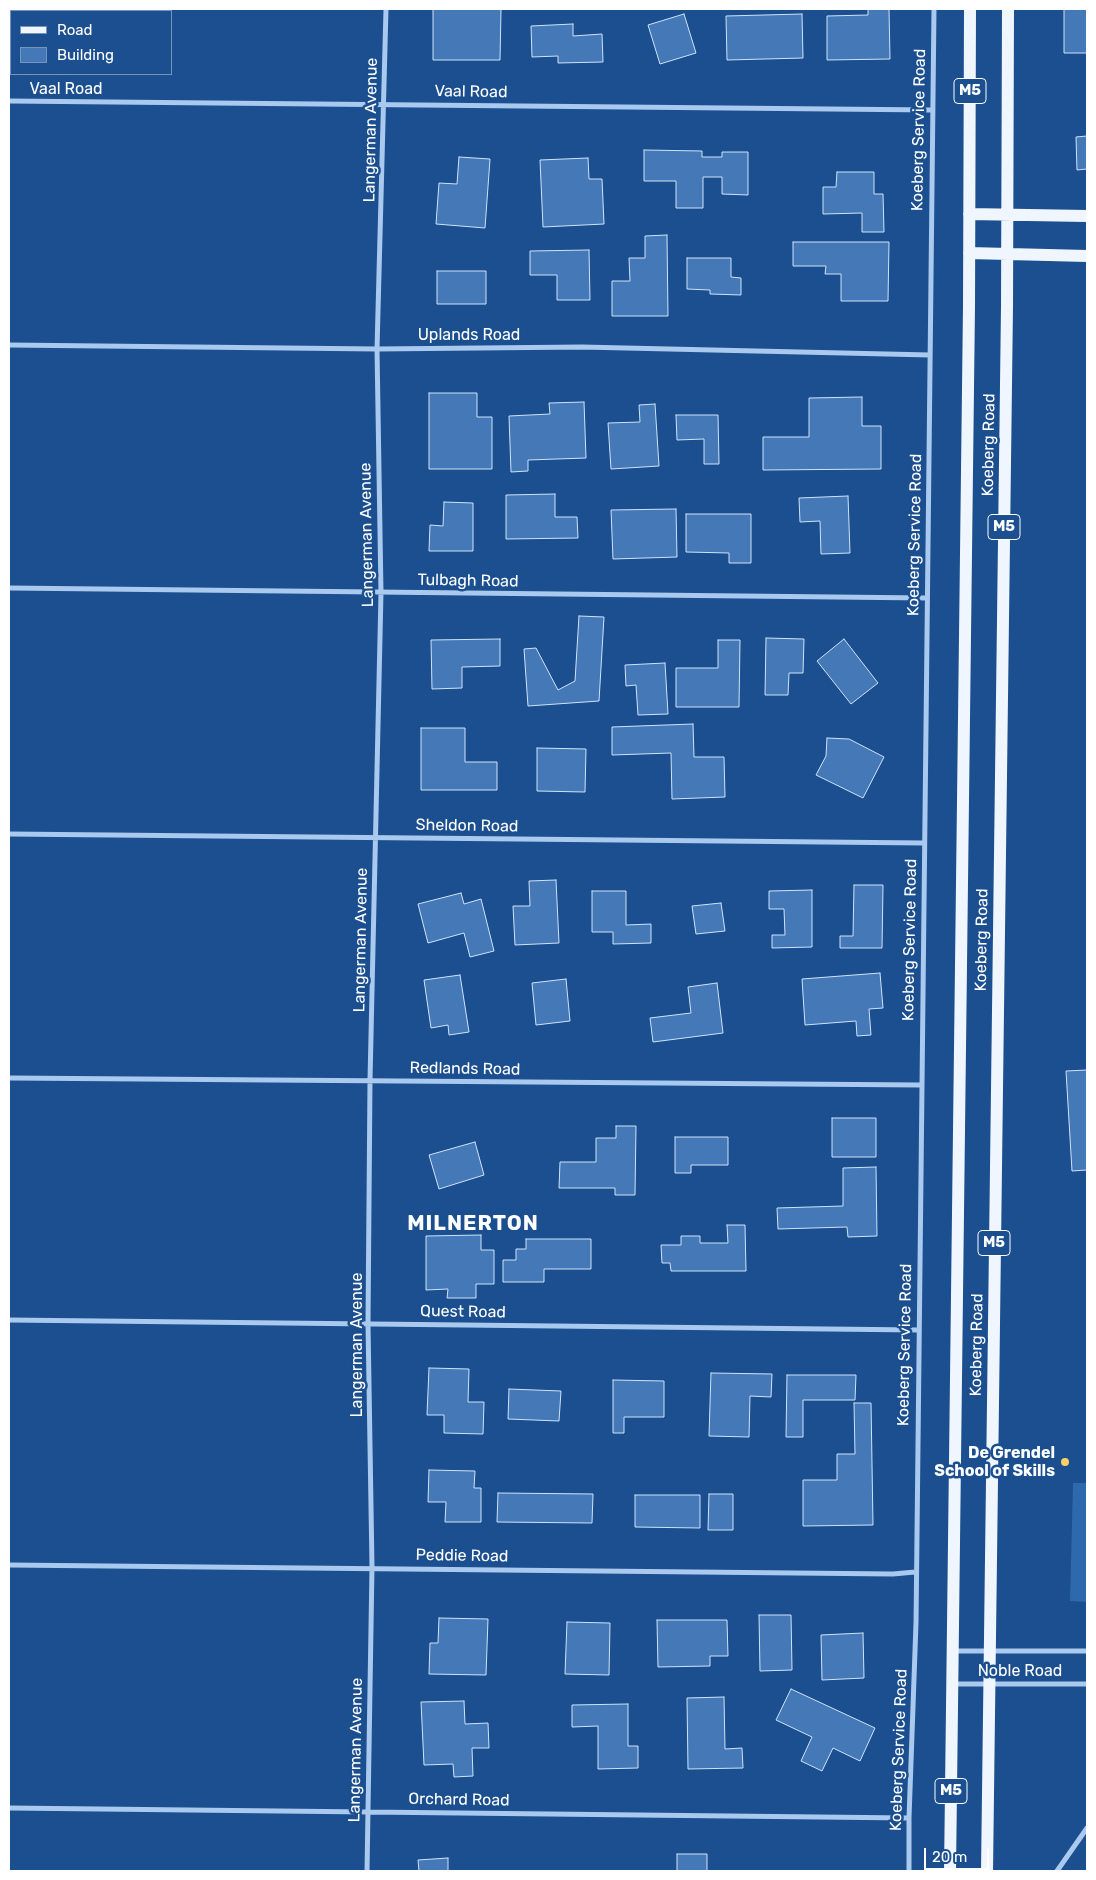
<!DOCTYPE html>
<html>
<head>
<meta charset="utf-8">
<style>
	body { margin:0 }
	#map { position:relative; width:1096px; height:1880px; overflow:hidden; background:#1b4f8f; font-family:Rubik,sans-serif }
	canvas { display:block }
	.frame { position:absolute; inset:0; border:10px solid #fff; pointer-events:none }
	.legend { position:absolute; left:10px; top:10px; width:162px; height:65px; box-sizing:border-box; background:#1b4f8f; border:1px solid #7695bc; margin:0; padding:6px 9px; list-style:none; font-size:15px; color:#fff }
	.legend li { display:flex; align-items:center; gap:10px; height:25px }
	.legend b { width:25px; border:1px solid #7695bc }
	.scale { position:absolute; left:924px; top:1848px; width:65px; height:22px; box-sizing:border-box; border:2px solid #fff; border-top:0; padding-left:6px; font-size:15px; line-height:18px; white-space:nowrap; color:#fff; -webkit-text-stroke:4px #1b4f8f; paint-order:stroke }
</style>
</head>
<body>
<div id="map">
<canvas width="1096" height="1880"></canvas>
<div class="frame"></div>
<ul class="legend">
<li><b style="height:6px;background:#f0f6ff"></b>Road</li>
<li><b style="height:14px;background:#4478b7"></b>Building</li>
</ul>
<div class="scale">20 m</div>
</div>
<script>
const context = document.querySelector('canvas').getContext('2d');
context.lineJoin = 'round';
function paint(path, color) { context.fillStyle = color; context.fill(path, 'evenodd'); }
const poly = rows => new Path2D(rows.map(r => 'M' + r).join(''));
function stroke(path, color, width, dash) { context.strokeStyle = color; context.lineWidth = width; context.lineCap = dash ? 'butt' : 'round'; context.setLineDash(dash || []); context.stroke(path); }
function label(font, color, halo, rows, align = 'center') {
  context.font = font + ' Rubik,sans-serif'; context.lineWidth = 5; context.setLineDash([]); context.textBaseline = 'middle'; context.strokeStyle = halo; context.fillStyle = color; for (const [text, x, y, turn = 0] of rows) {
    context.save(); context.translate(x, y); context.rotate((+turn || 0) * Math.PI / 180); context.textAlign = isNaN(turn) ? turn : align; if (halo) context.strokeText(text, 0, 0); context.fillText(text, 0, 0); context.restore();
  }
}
const green = poly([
	[1073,1483,1087,1483,1087,1602,1070,1601]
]);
const building = poly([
	[433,9,501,9,500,60,433,60,433,9],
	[868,9,889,9,890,59,827,60,827,16,868,15,868,9],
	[1064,9,1087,9,1087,53,1064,53,1064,9],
	[684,14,696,53,660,64,648,25,684,14],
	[802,14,803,58,727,60,726,16,802,14],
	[573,24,573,36,602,34,603,62,558,63,558,56,532,57,531,26,573,24],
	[1087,136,1087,169,1077,170,1076,137,1087,136],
	[644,150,702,151,702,157,722,157,722,152,748,152,748,195,722,194,722,177,703,177,703,208,676,208,676,181,644,181,644,150],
	[459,157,490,159,485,228,436,224,439,183,457,184,459,157],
	[588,158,589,179,602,179,604,224,543,227,540,160,588,158],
	[837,172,874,172,874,194,883,194,884,232,862,232,862,213,823,214,823,187,836,187,837,172],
	[667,235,668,316,612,316,612,281,630,281,629,258,645,258,645,236,667,235],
	[793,242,889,242,888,301,841,301,841,274,825,274,826,266,793,266,793,242],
	[589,250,590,300,557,300,557,275,530,275,530,251,589,250],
	[687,258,731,258,731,277,741,278,741,295,710,294,710,290,687,289,687,258],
	[437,271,486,271,486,304,437,304,437,271],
	[429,393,477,393,477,417,492,417,492,469,429,469,429,393],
	[862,397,862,426,881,426,881,469,763,470,763,437,809,437,809,398,862,397],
	[584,402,586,458,528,460,528,471,511,472,509,416,550,414,549,403,584,402],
	[655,404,659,466,611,469,608,423,640,422,639,405,655,404],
	[676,415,718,415,719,464,704,464,704,439,677,440,676,415],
	[555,494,555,517,577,517,578,538,506,539,506,495,555,494],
	[848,496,850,553,821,554,820,521,800,522,799,498,848,496],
	[444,502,473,503,473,551,429,551,430,525,443,526,444,502],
	[676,509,677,557,613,559,611,510,676,509],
	[686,514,751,514,751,563,729,563,729,553,686,552,686,514],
	[579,616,604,617,599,701,528,706,524,649,536,648,558,690,575,681,579,616],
	[766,638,804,639,803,673,789,673,788,695,765,695,766,638],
	[500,639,500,666,462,667,462,688,432,689,431,640,500,639],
	[844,639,878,683,851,704,817,661,844,639],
	[718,640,740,640,739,707,676,707,676,668,718,668,718,640],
	[665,663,668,714,638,715,636,685,626,686,625,665,665,663],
	[693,724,694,757,724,757,725,797,672,799,671,753,612,755,612,727,693,724],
	[421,728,465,728,465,762,497,762,497,790,421,790,421,728],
	[827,738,849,739,884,757,863,798,816,775,826,756,827,738],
	[537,748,586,749,585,792,537,791,537,748],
	[556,880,559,943,515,945,513,906,530,906,529,881,556,880],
	[854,885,883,885,882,948,840,948,840,936,853,936,854,885],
	[812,890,812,947,772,948,772,935,785,935,784,909,769,909,769,891,812,890],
	[592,891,626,891,626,925,651,924,651,943,613,944,613,932,592,932,592,891],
	[461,893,464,904,481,899,494,951,470,957,464,933,428,943,418,904,461,893],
	[721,903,725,931,696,934,692,906,721,903],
	[880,973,883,1008,869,1009,871,1035,857,1036,856,1021,805,1025,802,979,880,973],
	[460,975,469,1032,449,1035,448,1025,431,1028,424,980,460,975],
	[566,979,570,1021,536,1025,532,983,566,979],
	[717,983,723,1033,653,1042,650,1018,691,1013,688,987,717,983],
	[1087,1070,1087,1170,1072,1171,1066,1071,1087,1070],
	[832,1118,876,1118,876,1157,832,1157,832,1118],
	[616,1126,636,1126,635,1195,615,1195,615,1188,559,1188,560,1162,596,1162,596,1138,616,1138,616,1126],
	[675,1137,728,1137,728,1165,691,1165,691,1173,675,1173,675,1137],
	[475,1142,484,1175,439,1189,429,1155,475,1142],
	[876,1167,877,1236,848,1237,847,1227,778,1229,777,1208,843,1206,843,1168,876,1167],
	[727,1225,745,1225,746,1271,671,1271,670,1263,662,1263,661,1245,681,1245,681,1236,700,1236,700,1243,728,1243,727,1225],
	[481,1235,481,1250,494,1250,494,1284,476,1284,476,1298,447,1298,448,1289,426,1290,426,1236,481,1235],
	[526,1239,591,1239,591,1269,544,1269,544,1282,503,1282,503,1260,516,1260,516,1249,526,1249,526,1239],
	[429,1368,469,1369,468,1402,484,1402,483,1434,444,1433,444,1415,427,1415,429,1368],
	[711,1373,772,1374,771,1397,750,1396,749,1437,709,1436,711,1373],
	[787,1375,856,1375,855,1400,803,1400,803,1437,786,1437,787,1375],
	[613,1380,664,1381,664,1417,624,1417,624,1433,613,1433,613,1380],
	[509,1389,561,1391,559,1421,508,1419,509,1389],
	[854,1403,871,1403,873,1525,803,1526,803,1480,837,1480,837,1454,855,1454,854,1403],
	[429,1470,475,1471,474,1488,481,1488,481,1522,445,1522,446,1502,428,1502,429,1470],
	[498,1493,593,1494,592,1523,497,1522,498,1493],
	[709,1494,733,1494,733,1530,708,1530,709,1494],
	[635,1495,700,1495,700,1528,635,1527,635,1495],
	[759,1615,791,1615,792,1670,760,1671,759,1615],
	[439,1618,488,1619,486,1675,429,1674,430,1643,438,1643,439,1618],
	[657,1620,727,1620,728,1656,710,1656,710,1666,658,1667,657,1620],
	[567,1622,610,1623,609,1675,565,1674,567,1622],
	[863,1633,864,1678,822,1680,821,1635,863,1633],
	[791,1689,875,1728,860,1761,833,1748,822,1771,801,1761,812,1737,776,1720,791,1689],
	[724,1697,725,1749,742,1748,743,1768,688,1769,687,1698,724,1697],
	[464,1701,465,1724,488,1723,489,1748,472,1748,473,1776,454,1777,453,1764,424,1765,421,1702,464,1701],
	[628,1704,628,1746,638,1746,638,1768,598,1769,598,1726,572,1727,572,1705,628,1704],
	[677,1854,707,1854,707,1871,677,1871,677,1854],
	[448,1858,448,1871,419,1871,418,1860,448,1858]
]);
const minor = poly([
	[9,101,932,110],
	[9,345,377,349,582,347,930,355],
	[9,588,926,598],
	[9,834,924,843],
	[9,1078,921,1085],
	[9,1320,918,1330],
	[9,1565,893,1574,915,1572],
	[953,1651,1087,1651],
	[953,1684,1087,1684],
	[9,1808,909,1818],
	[367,1871,372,1567,368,1324,370,1080,381,593,377,349,386,9],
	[909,1871,909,1818,916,1623,934,9],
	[1057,1871,1087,1828]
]);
const primary = poly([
	[969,214,1087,216],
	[969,253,1087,256],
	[950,1871,969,306,970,9],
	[987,1871,1007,306,1008,9]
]);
const markers = [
	[1065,1462,5,"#ffd166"]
];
const shields = [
	[970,91,32],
	[1004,527,32],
	[994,1243,32],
	[951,1791,32]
];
const shieldNames = [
	["M5",970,91],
	["M5",1004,527],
	["M5",994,1243],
	["M5",951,1791]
];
const streetNames = [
	["Vaal Road",66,89],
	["Vaal Road",471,92,1],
	["Langerman Avenue",371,130,-89],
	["Koeberg Service Road",919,130,-89],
	["Uplands Road",469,335],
	["Koeberg Road",989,445,-89],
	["Langerman Avenue",367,535,-91],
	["Koeberg Service Road",915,535,-89],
	["Tulbagh Road",468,581,1],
	["Sheldon Road",467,826,1],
	["Langerman Avenue",361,940,-89],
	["Koeberg Service Road",910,940,-89],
	["Koeberg Road",982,940,-89],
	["Redlands Road",465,1069,1],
	["Quest Road",463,1312,1],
	["Langerman Avenue",357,1345,-90],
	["Koeberg Service Road",905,1345,-89],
	["Koeberg Road",977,1345,-89],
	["Peddie Road",462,1556,1],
	["Noble Road",1020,1671],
	["Langerman Avenue",356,1750,-89],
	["Koeberg Service Road",899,1750,-88],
	["Orchard Road",459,1800,1]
];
const poiNames = [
	["De Grendel",1055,1453],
	["School of Skills",1055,1471]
];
const districtNames = [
	["MILNERTON",473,1224]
];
paint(green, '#2e69ad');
paint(building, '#4478b7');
stroke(building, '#cfe3fa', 1);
stroke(minor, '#a9c9ee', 5);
stroke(primary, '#f0f6ff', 12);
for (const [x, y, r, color] of markers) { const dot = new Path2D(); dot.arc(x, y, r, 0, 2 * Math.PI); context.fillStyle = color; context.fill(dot); stroke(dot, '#1b4f8f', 2); }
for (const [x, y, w] of shields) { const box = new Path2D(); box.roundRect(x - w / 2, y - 12.5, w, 25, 4); context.fillStyle = '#1b4f8f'; context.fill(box); stroke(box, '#fff', 1); }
label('bold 15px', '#fff', null, shieldNames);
label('16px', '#fff', '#1b4f8f', streetNames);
label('bold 16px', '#fff', '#1b4f8f', poiNames, 'right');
context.letterSpacing = '1px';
label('bold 21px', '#fff', '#1b4f8f', districtNames);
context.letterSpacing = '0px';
</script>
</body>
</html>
